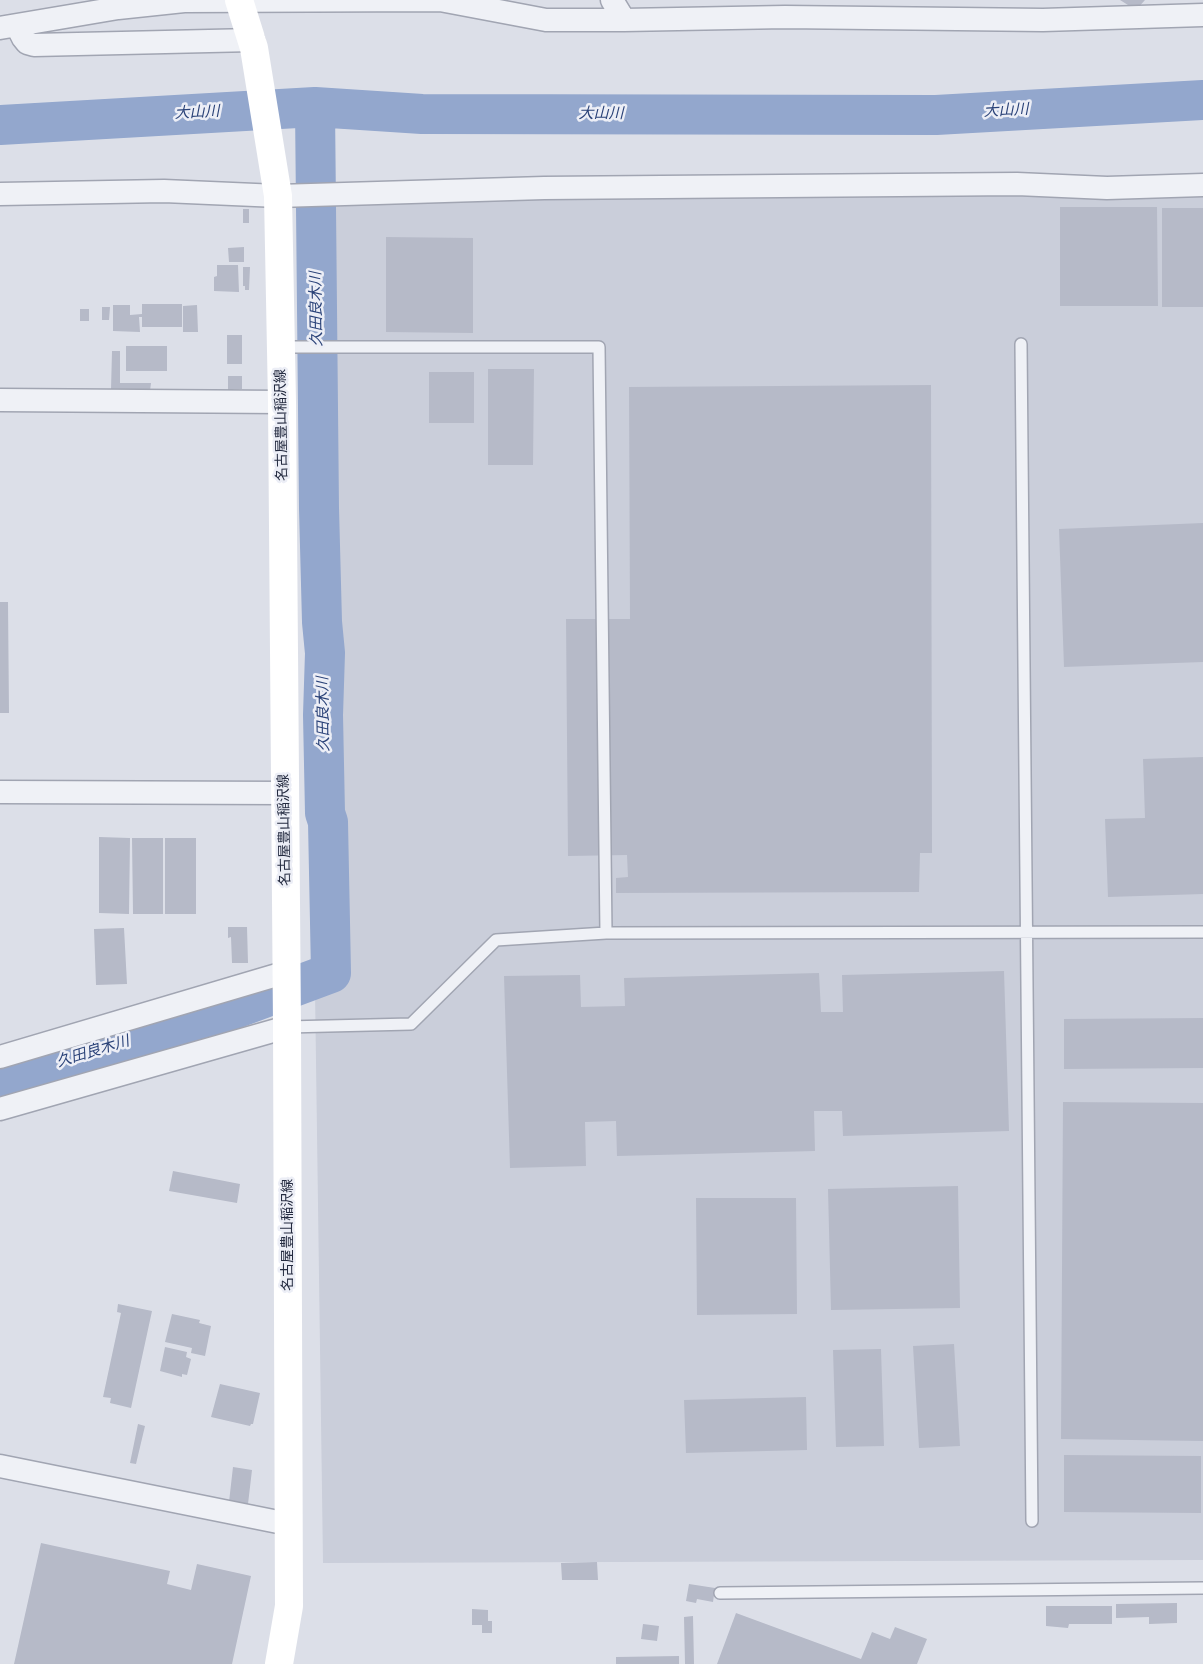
<!DOCTYPE html>
<html>
<head>
<meta charset="utf-8">
<style>
	body { margin:0 }
	canvas { display:block; background:#dcdfe8 }
</style>
</head>
<body>
<canvas width="1203" height="1664"></canvas>
<script>
const context = document.querySelector('canvas').getContext('2d');
context.lineJoin = 'round';
function paint(path, color) { context.fillStyle = color; context.fill(path, 'evenodd'); }
const poly = rows => new Path2D(rows.map(r => 'M' + r).join(''));
function stroke(path, color, width, dash) { context.strokeStyle = color; context.lineWidth = width; context.lineCap = dash ? 'butt' : 'round'; context.setLineDash(dash || []); context.stroke(path); }
function label(font, color, halo, rows, align = 'center') {
  context.font = font + ' "DejaVu Sans","Noto Sans JP",sans-serif'; context.lineWidth = 5; context.setLineDash([]); context.textBaseline = 'middle'; context.strokeStyle = halo; context.fillStyle = color; for (const [text, x, y, turn = 0] of rows) {
    context.save(); context.translate(x, y); context.rotate((+turn || 0) * Math.PI / 180); context.textAlign = isNaN(turn) ? turn : align; if (halo) context.strokeText(text, 0, 0); context.fillText(text, 0, 0); context.restore();
  }
}
const built = poly([
	[1203,192,1203,1560,323,1563,304,201]
]);
const river = poly([
	[0,125,315,107,422,114,936,115,1203,100],
	[0,1080,221,1014,331,973,328,822,325,813,323,715,325,653,322,622,319,508,315,107]
]);
const building = poly([
	[1120,0,1145,0,1136,10],
	[1060,207,1157,207,1158,306,1060,306],
	[1162,208,1203,208,1203,307,1162,307],
	[243,209,249,209,249,223,243,223],
	[386,237,473,238,473,333,386,332],
	[244,247,244,262,229,262,228,248],
	[217,265,238,265,239,292,214,291,214,277,217,276],
	[243,267,250,267,249,290,245,290,245,286,243,286],
	[142,304,182,304,182,327,142,327,142,317,139,317,140,332,113,331,113,305,130,305,130,315,142,314],
	[197,305,198,332,183,332,183,306],
	[102,307,110,307,109,320,102,320],
	[80,309,89,309,89,321,80,321],
	[227,335,242,335,242,364,227,364],
	[126,346,167,346,167,371,126,371],
	[112,351,120,351,120,383,151,383,150,391,111,390],
	[488,369,534,369,533,465,488,465],
	[429,372,474,372,474,423,429,423],
	[228,376,242,376,242,389,228,390],
	[931,385,932,853,920,853,919,892,616,893,616,878,628,877,627,855,568,856,566,619,630,619,629,387],
	[1203,523,1203,662,1064,667,1059,529],
	[0,602,8,602,9,713,0,713],
	[1203,757,1203,894,1108,897,1105,819,1145,818,1143,759],
	[99,837,130,838,129,914,99,913],
	[132,838,163,838,163,914,133,914],
	[165,838,196,838,196,914,165,914],
	[228,927,247,927,248,963,232,963,231,937,228,938],
	[124,928,127,984,96,985,94,929],
	[1004,971,1009,1131,843,1136,842,1111,814,1111,815,1151,617,1156,616,1121,585,1122,586,1166,510,1168,504,976,580,975,581,1007,625,1006,624,978,819,973,821,1012,843,1012,842,975],
	[1203,1018,1203,1068,1064,1069,1064,1019],
	[1063,1102,1203,1103,1203,1441,1061,1439],
	[173,1171,240,1184,237,1203,169,1191],
	[958,1186,960,1308,831,1310,828,1189],
	[696,1198,796,1198,797,1314,697,1315],
	[118,1304,152,1311,131,1408,110,1403,111,1398,103,1397,121,1313,117,1312],
	[172,1314,200,1320,199,1323,211,1326,205,1356,191,1353,192,1348,165,1342],
	[954,1344,960,1446,919,1448,913,1346],
	[165,1347,187,1352,186,1357,191,1359,187,1375,182,1374,182,1377,160,1371],
	[881,1349,884,1446,836,1447,833,1350],
	[220,1384,260,1393,253,1424,251,1424,250,1426,211,1417],
	[806,1397,807,1450,686,1453,684,1400],
	[138,1424,145,1426,136,1464,130,1463],
	[1064,1455,1201,1456,1201,1513,1064,1512],
	[233,1467,252,1470,248,1504,229,1502],
	[41,1543,170,1571,167,1584,191,1590,197,1564,251,1576,232,1664,14,1664],
	[597,1562,598,1580,562,1580,561,1563],
	[689,1584,715,1588,713,1602,697,1599,696,1603,686,1601],
	[1177,1603,1177,1623,1149,1624,1149,1617,1116,1618,1116,1604],
	[1046,1606,1112,1606,1112,1624,1069,1624,1068,1628,1046,1626],
	[472,1609,488,1610,488,1621,492,1621,492,1633,482,1633,482,1625,472,1625],
	[736,1613,861,1659,872,1632,890,1639,895,1627,927,1639,917,1664,717,1664],
	[693,1616,694,1664,685,1664,684,1617],
	[643,1624,659,1626,657,1641,641,1639],
	[679,1656,679,1664,616,1664,616,1657]
]);
const lane = poly([
	[1021,344,1032,1521],
	[281,347,599,347,606,933],
	[287,1027,411,1024,496,940,606,933,1203,932],
	[720,1593,1203,1588]
]);
const street = poly([
	[612,0,624,20],
	[22,25,20,32,23,38,27,43,34,45,253,40],
	[0,28,118,8,184,1,440,0,546,20,624,20,785,17,1043,20,1203,15],
	[0,194,164,191,278,196,544,188,1017,184,1107,188,1203,185],
	[0,400,282,402],
	[0,792,285,793],
	[0,1057,287,972],
	[0,1109,287,1027],
	[0,1466,288,1524]
]);
const secondary = poly([
	[239,0,254,48,278,196,282,402,287,1026,289,1606,279,1664]
]);
const streetNames = [
	["名古屋豊山稲沢線",282,425,-91],
	["名古屋豊山稲沢線",285,830,-91],
	["名古屋豊山稲沢線",288,1235,-90]
];
const waterNames = [
	["大山川",1006,111,-3],
	["大山川",197,113,-3],
	["大山川",601,114],
	["久田良木川",317,309,-91],
	["久田良木川",324,714,-91],
	["久田良木川",93,1052,-17]
];
paint(built, '#caceda');
stroke(river, '#93a7cd', 40);
paint(building, '#b6bac8');
stroke(lane, '#a1a5b2', 14);
stroke(street, '#a1a5b2', 25);
stroke(lane, '#eff1f6', 11);
stroke(street, '#eff1f6', 22);
stroke(secondary, '#fff', 28);
label('14px', '#242b40', '#eceef6', streetNames);
label('italic 15px', '#2a4278', '#eceef6', waterNames);
</script>
</body>
</html>
